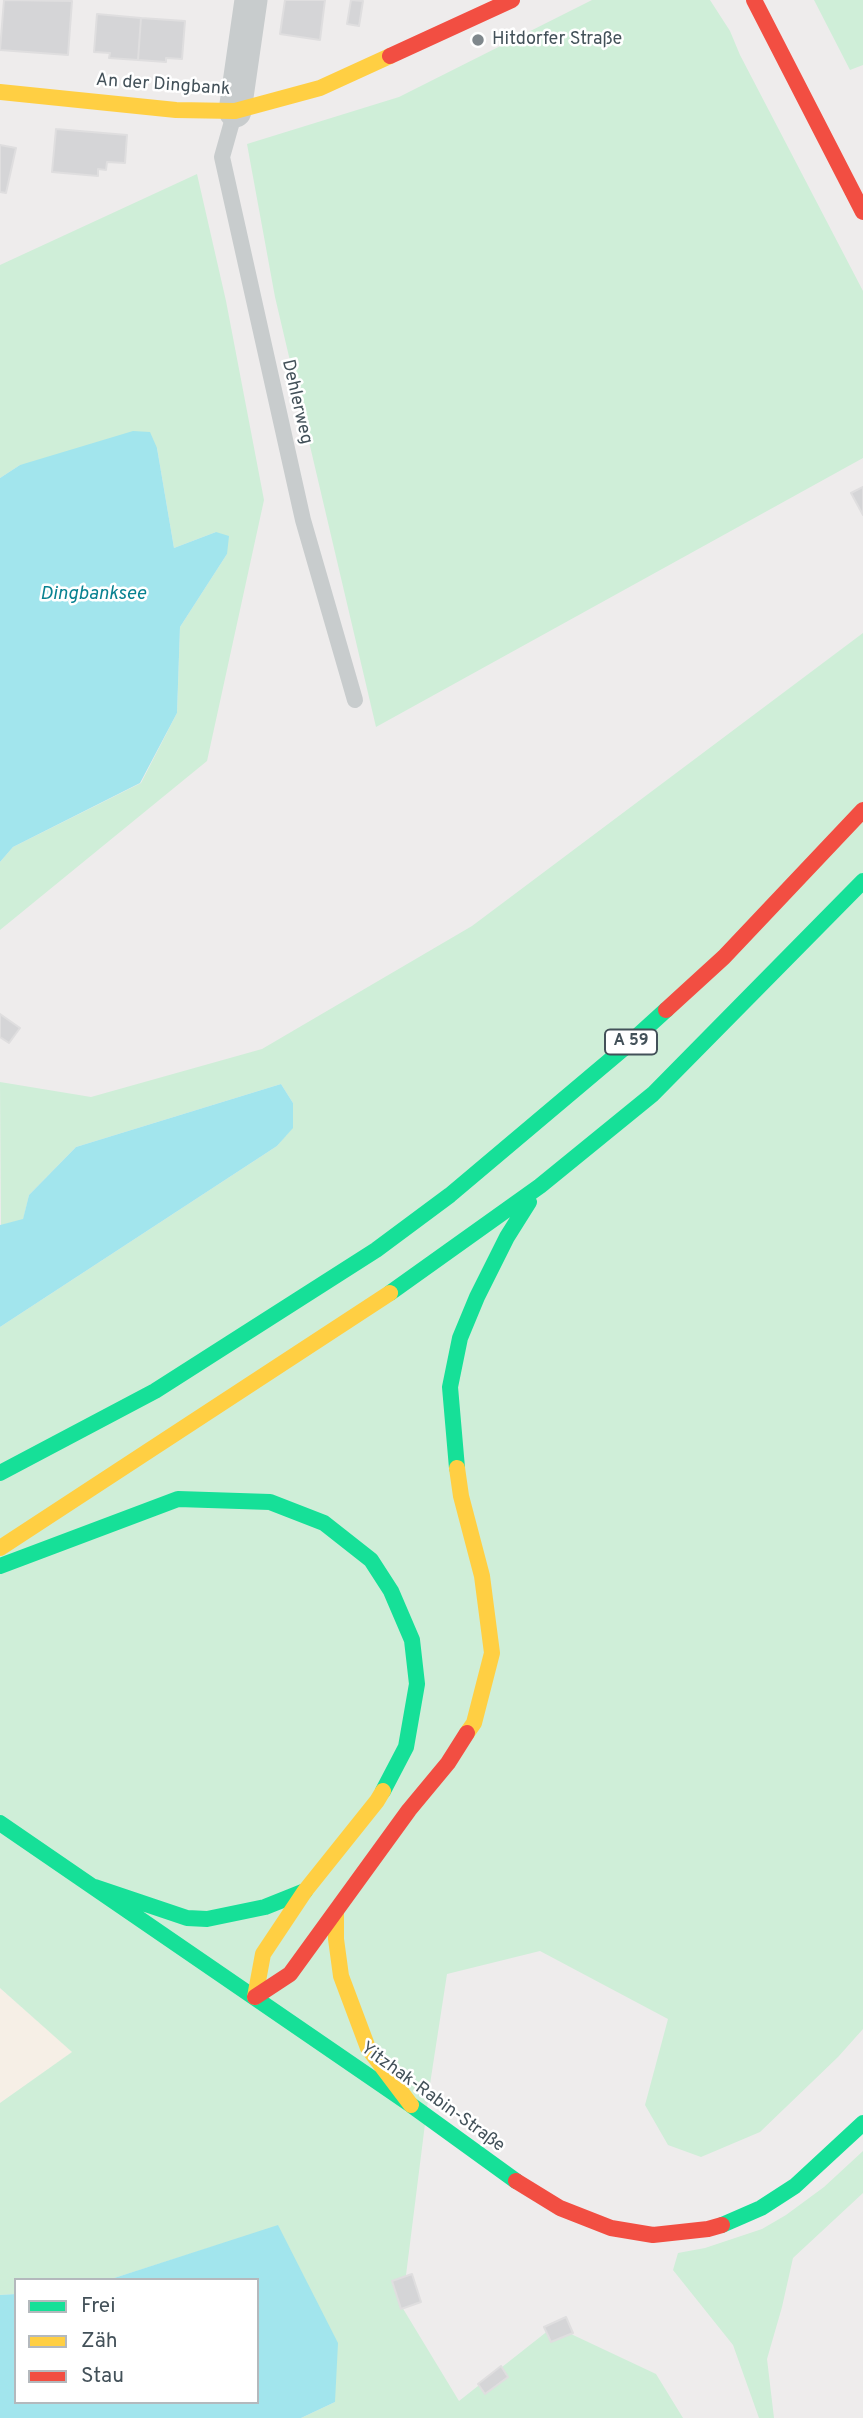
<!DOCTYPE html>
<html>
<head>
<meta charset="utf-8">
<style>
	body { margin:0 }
	#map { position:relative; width:863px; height:2418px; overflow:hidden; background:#eeecec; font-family:Overpass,sans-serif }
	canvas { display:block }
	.legend { position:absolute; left:14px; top:2278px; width:245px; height:126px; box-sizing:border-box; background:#fff; border:2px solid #b4b9bd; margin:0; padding:9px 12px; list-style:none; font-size:21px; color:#435159 }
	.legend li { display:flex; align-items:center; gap:14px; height:35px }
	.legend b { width:35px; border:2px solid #b4b9bd }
</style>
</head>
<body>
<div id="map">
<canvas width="863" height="2418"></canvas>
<ul class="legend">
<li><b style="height:9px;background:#16e098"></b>Frei</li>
<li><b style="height:9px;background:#ffcf43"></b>Zäh</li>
<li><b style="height:9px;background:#f24e42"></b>Stau</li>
</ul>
</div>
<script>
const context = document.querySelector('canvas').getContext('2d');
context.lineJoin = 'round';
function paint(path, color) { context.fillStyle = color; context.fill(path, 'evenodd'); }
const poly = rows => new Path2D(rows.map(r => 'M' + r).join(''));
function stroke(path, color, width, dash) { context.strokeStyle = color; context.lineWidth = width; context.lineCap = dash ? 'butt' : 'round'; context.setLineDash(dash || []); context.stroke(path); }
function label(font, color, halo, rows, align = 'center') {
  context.font = font + ' Overpass,sans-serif'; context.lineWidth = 5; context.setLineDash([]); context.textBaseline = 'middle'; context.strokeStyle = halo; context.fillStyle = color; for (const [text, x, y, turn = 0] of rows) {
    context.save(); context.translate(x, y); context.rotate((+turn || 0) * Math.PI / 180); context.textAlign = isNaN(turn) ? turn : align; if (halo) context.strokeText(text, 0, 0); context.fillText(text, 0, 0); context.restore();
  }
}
const commercial = poly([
	[0,1988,73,2052,0,2103]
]);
const green = poly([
	[592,0,710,0,730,31,740,55,863,291,863,458,376,727,275,297,247,144,399,97],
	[814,0,863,0,863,65,850,70],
	[197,174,226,301,264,500,207,761,0,930,0,862,13,847,141,783,177,713,180,627,227,554,216,532,174,548,157,448,20,465,0,478,0,265],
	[863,633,863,2029,838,2057,760,2132,701,2157,668,2145,645,2105,668,2019,540,1951,447,1974,430,2084,402,2307,459,2401,554,2326,656,2374,683,2418,301,2418,335,2402,278,2226,108,2280,16,2280,16,2294,0,2295,0,2103,72,2052,0,1988,0,1327,277,1146,293,1127,293,1103,281,1084,76,1147,29,1195,23,1220,1,1225,0,1082,91,1097,262,1049,472,926],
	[863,2151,863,2193,793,2258,782,2307,767,2359,774,2418,759,2418,733,2345,673,2270,678,2253,705,2248,762,2229,786,2215,824,2187]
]);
const water = poly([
	[133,431,150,432,157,448,174,548,216,532,229,536,227,554,180,627,177,713,140,783,13,847,0,862,0,478,20,465],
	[281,1084,293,1103,293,1128,277,1146,0,1327,0,1225,23,1219,29,1195,76,1147],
	[278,2225,338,2343,335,2402,301,2418,0,2418,0,2295,16,2294,16,2402,257,2402,257,2280,108,2280]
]);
const building = poly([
	[4,0,72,1,68,55,0,50,4,0],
	[285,0,325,0,320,40,280,34,285,0],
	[351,0,363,1,359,26,347,24,351,0],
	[97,14,141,18,138,60,109,58,110,53,94,52,97,14],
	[141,18,185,21,182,59,166,58,166,62,138,60,141,18],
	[56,129,127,135,125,163,107,162,106,170,98,169,98,176,52,172,56,129],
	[0,145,16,148,6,193,0,192,0,145],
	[863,487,863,515,851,493,863,487],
	[0,1014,20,1028,9,1043,0,1037,0,1014],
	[412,2274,421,2302,401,2309,392,2281,412,2274],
	[566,2317,573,2333,551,2342,544,2327,566,2317],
	[501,2366,508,2377,485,2394,478,2384,501,2366]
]);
const lane = poly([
	[235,111,222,157,303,520,355,700]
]);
const street = poly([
	[235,111,251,0]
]);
const fast = poly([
	[390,1293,540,1186,653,1094,863,881],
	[457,1468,450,1387,460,1338,477,1297,507,1237,529,1202],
	[0,1473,155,1391,376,1250,450,1195,622,1050,666,1010],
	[0,1566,178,1499,270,1502,324,1523,371,1560,391,1591,412,1640,417,1684,406,1747,383,1791],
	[0,1823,411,2105,516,2181],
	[95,1887,187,1918,207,1919,265,1907,305,1891],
	[722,2225,761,2208,795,2186,863,2123]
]);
const slow = poly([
	[0,92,176,110,235,111,320,88,390,56],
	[457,1468,461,1496,482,1576,492,1653,474,1723,467,1733],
	[0,1548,390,1293],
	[336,1913,336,1939,341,1976,368,2048,411,2105],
	[255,1997,263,1954,305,1891,377,1801,383,1791]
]);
const jam = poly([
	[754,0,863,212],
	[390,56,512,0],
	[666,1010,724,957,863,810],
	[255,1997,290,1974,409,1810,448,1763,467,1733],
	[516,2181,560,2208,611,2228,653,2235,708,2229,722,2225]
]);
const markers = [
	[478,40,7,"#7f878c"]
];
const shields = [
	[631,1042,52]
];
const shieldNames = [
	["A 59",631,1042]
];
const poiNames = [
	["Hitdorfer Straße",492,40]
];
const streetNames = [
	["An der Dingbank",163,86,4],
	["Dehlerweg",296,402,77],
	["Yitzhak-Rabin-Straße",432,2098,36]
];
const waterNames = [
	["Dingbanksee",93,595]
];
paint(commercial, '#f6efe6');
paint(green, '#cfeed8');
paint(water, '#a2e5ed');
paint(building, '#d5d5d7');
stroke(building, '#dfdedf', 2);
stroke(lane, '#c8cccd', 16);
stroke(street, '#c8cccd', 33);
stroke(fast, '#16e098', 16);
stroke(slow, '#ffcf43', 16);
stroke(jam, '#f24e42', 16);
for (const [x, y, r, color] of markers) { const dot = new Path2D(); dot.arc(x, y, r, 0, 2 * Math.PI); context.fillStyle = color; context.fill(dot); stroke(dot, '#fff', 2.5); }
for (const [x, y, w] of shields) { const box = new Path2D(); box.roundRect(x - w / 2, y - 12.5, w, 25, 5); context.fillStyle = '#fff'; context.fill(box); stroke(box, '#435159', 2); }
label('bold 16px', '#435159', null, shieldNames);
label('18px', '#435159', '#fff', poiNames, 'left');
label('18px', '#435159', '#fff', streetNames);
label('italic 19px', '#088291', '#fff', waterNames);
</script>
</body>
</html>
